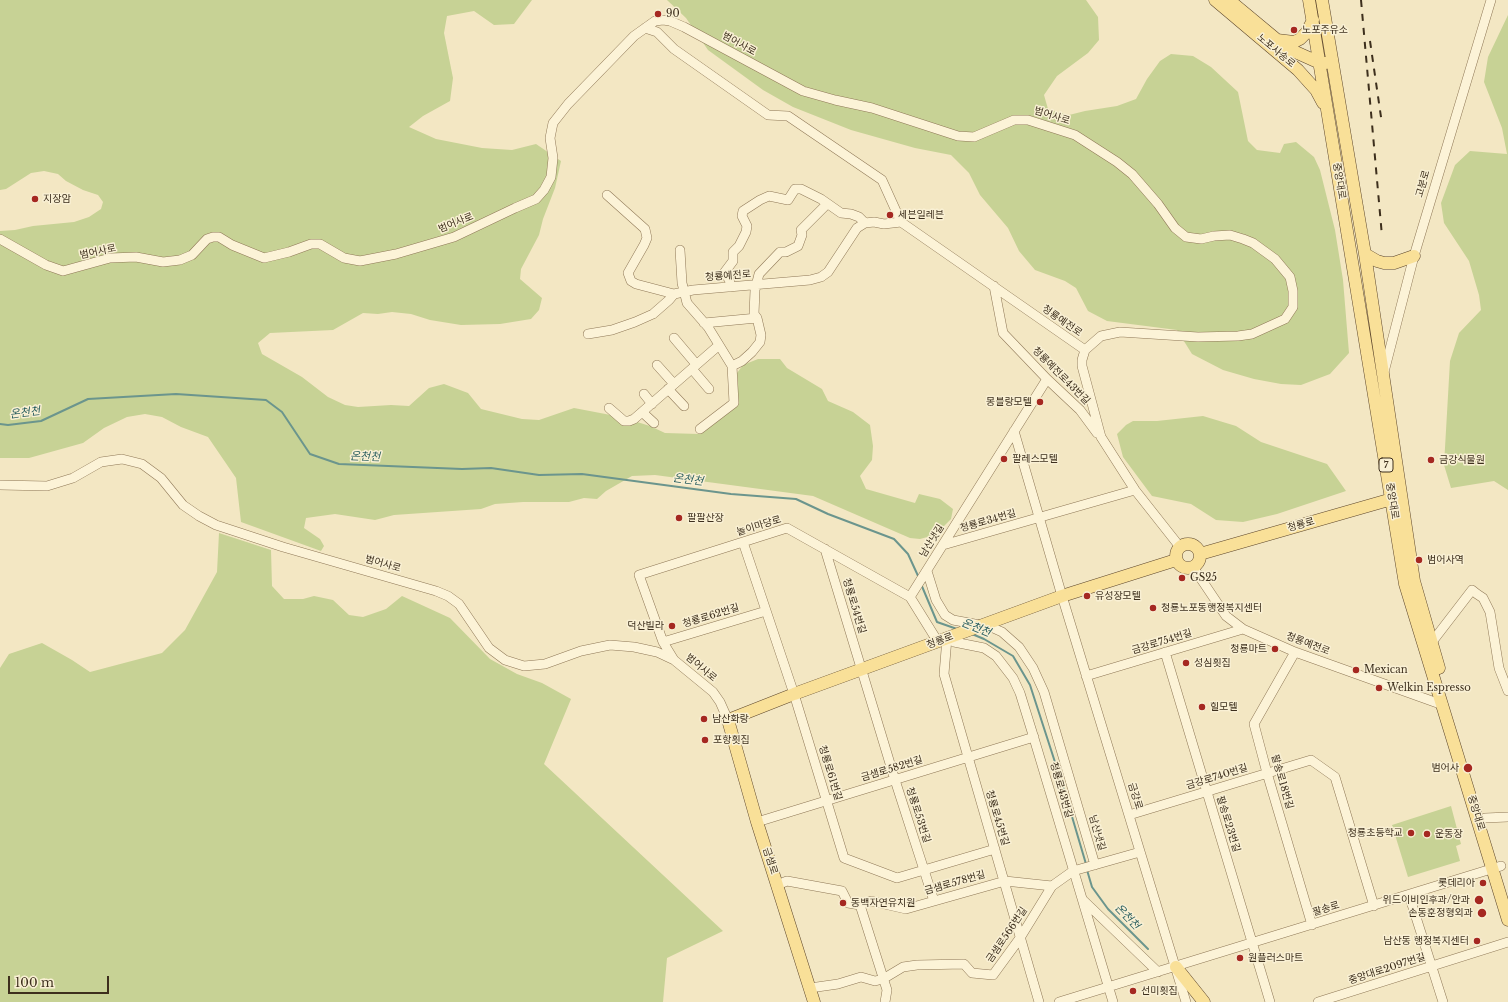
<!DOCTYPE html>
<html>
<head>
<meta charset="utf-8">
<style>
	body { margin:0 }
	#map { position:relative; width:1508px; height:1002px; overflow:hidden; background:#f3e7c3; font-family:"Libre Baskerville",serif }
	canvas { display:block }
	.scale { position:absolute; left:8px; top:976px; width:101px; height:18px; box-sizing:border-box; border:2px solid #3d2f1d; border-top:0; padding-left:5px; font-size:12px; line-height:14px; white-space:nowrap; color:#3d2f1d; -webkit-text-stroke:3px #f9f0d4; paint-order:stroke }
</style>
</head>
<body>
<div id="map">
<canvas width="1508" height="1002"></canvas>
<div class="scale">100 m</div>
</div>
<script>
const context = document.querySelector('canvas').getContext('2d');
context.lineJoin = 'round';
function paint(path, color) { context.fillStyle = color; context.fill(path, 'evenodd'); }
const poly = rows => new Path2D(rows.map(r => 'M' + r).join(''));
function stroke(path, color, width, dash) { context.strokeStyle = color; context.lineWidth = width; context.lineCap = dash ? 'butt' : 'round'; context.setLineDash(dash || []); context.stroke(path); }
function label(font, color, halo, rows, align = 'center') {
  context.font = font + ' "Libre Baskerville","Noto Sans KR",serif'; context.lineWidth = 3; context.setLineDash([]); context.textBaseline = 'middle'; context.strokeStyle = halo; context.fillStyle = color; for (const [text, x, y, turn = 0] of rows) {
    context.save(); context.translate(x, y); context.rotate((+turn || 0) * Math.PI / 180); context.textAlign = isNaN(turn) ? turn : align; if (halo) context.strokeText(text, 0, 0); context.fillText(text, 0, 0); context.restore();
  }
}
const green = poly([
	[0,0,532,0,514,24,494,25,474,11,447,16,444,33,453,78,450,101,423,116,409,127,436,139,482,148,512,150,536,144,561,161,555,188,543,219,539,235,521,269,520,279,542,298,539,310,531,319,500,324,461,325,430,320,411,314,392,312,378,314,363,313,333,330,270,333,258,343,262,354,302,377,328,397,345,405,358,407,391,405,409,406,429,388,444,384,468,393,481,409,522,419,539,420,574,408,621,417,650,426,665,433,699,434,734,407,738,386,737,373,743,365,758,359,780,359,787,368,822,389,828,401,853,412,870,425,873,446,872,460,860,476,866,489,915,503,919,494,940,499,953,509,951,519,941,529,931,536,920,539,910,538,813,496,655,475,632,476,606,491,597,499,584,498,569,502,523,502,495,504,481,509,394,515,375,520,335,514,306,518,304,528,320,539,324,546,321,551,241,522,236,478,208,437,181,427,162,417,145,414,127,417,104,428,83,443,29,458,0,458,0,231,15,230,33,226,74,222,89,217,101,209,103,202,98,195,83,190,66,181,58,174,44,171,31,173,6,189,0,190],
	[667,0,1086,0,1098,17,1099,40,1088,53,1057,76,1044,95,1048,109,1069,115,1085,111,1117,106,1136,99,1147,79,1160,61,1171,54,1193,56,1211,67,1238,92,1248,141,1257,150,1280,153,1284,144,1296,142,1314,157,1320,170,1335,230,1343,280,1349,353,1330,374,1301,385,1281,384,1254,379,1223,370,1192,354,1177,330,1107,321,1088,311,1076,288,1065,281,1035,270,1019,251,1008,228,980,195,969,173,951,155,915,148,851,130,793,107,763,90,708,50,686,18],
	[1508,15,1508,490,1494,481,1451,488,1444,465,1450,361,1459,333,1481,310,1479,295,1469,261,1444,223,1441,203,1455,165,1470,151,1507,154,1502,128,1484,82,1488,57],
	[1203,416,1236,426,1261,442,1327,464,1346,491,1277,514,1243,522,1216,520,1191,504,1152,496,1123,457,1117,434,1126,425,1133,421,1157,421],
	[219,533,271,550,272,586,284,599,303,599,314,596,333,600,349,615,363,617,386,609,402,596,450,618,490,659,517,674,542,683,571,699,544,764,723,931,667,958,663,1002,0,1002,0,668,9,654,42,643,72,660,90,672,162,653,185,630,217,572],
	[1451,806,1461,844,1456,846,1460,861,1408,877,1392,825]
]);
const stream = poly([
	[0,424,8,425,41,421,88,399,176,394,266,400,282,412,310,454,339,464,462,469,491,468,539,475,582,474,731,494,796,499,828,514,894,539,908,554,919,578],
	[921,584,937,622,957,629],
	[972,634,984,639,1013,656,1030,685,1065,793,1086,864],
	[1087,870,1092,887,1108,909,1148,949]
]);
const minor = poly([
	[645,28,657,32,674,49,768,115,788,116,882,180,901,222,1085,350],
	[607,195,645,229,647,238,644,245,628,273,631,281,636,284,674,294],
	[0,239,46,265,63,271,110,258,136,257,163,262,180,260,192,255,207,239,213,237,219,237,232,245,264,258,289,252,311,244,320,244,344,258,360,261,396,254,454,237,515,208,536,199,544,190,551,177,553,158,550,138,553,123,568,104,634,36,655,21,663,20,670,21,684,27,803,91,835,100,872,108,958,136,974,137,1014,120,1028,120,1075,135,1117,162,1132,174,1158,204,1175,228,1186,237,1201,239,1214,236,1230,235,1243,239,1253,243,1275,259,1290,277,1293,291,1293,307,1285,319,1252,334,1238,336,1198,337,1120,332,1101,336,1085,350],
	[680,250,682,283,687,303,708,327,732,366,734,403,700,429],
	[994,286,1003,333,1047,379,1080,410,1097,433],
	[731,287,729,279,724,273,733,261,733,252,739,246,746,232,747,226,742,216,743,211,760,200,769,196,788,200,795,189,801,189,821,199,841,213,851,214,859,217,865,223],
	[704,323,757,318],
	[588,334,612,330,635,322,653,314,669,300,674,294,693,290,810,280,821,277,828,272,857,228,865,223,874,222,884,224,901,222],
	[674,338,696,364],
	[1085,350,1082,360,1082,366,1101,437,1135,490,1180,547],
	[657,365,674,384],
	[732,366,742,361,752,352,760,342,761,335,757,318,754,314,755,290,759,274,780,252,786,252,798,246,802,235,801,230,827,204],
	[692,369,709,389],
	[1384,372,1414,256,1491,0],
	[668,389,684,406],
	[644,394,652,404],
	[609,408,624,421,629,421,634,419,718,346],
	[642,412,654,423],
	[1014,431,1062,596,1186,1002],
	[0,485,47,486,73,478,101,462,122,459,142,464,161,478,183,505,199,516,216,525,283,547,436,591,448,596,459,604,489,648,505,660,524,666,545,664,581,651,610,645,634,647,657,652,674,660,713,692,720,702,728,720],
	[743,542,794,694,844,858,897,878,995,849],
	[943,545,1135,490],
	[825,549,895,780,934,901],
	[1193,567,1226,616,1243,629,1295,652,1443,705],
	[927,571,936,600,945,615,953,620,991,627,1002,632,1019,647,1033,668,1044,692,1095,865],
	[910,597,1047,379],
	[663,642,766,611],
	[1432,642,1472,590,1477,594,1483,598,1490,612,1499,668,1508,691],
	[1165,652,1270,1002],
	[1295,652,1254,724,1267,773,1312,925],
	[674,660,663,642,639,575,787,528,910,597,938,642],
	[1086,676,1243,629],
	[1129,815,1311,760,1335,777,1374,906],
	[1485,818,1508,817],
	[757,822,1034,737],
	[777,885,787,881,842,891,848,903,860,905,871,901,906,909,1005,881,1052,886,1073,871,1140,852],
	[1409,895,1443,1002],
	[1083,900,1158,972],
	[860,905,887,990,885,1002],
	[810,988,838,984,861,977,875,981,883,979,903,967,917,965,964,964,972,973,993,975,1020,938,1052,886],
	[1039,1002,944,674,947,638,954,642,984,648,996,656,1013,678,1020,693,1033,735,1113,1002],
	[1059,1002,1501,866],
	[1318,1002,1508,942]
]);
const major = poly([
	[1215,0,1298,70,1316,90,1323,103],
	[1229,0,1276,39,1291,50,1320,63,1326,63],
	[1309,0,1405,584,1508,920],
	[1322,0,1365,254,1414,581,1439,668],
	[1277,40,1294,42,1300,39,1307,32,1313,20],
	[1365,254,1377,261,1384,263,1394,263,1414,256],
	'1176 556a12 12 0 1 1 24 0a12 12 0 1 1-24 0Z',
	[1200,554,1399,497],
	[1176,967,1204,1002],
	[814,1002,757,822,728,720,794,694,1062,596,1176,560]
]);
const rail = poly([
	[1361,0,1382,236],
	[1370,41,1382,124]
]);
const markers = [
	[658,14,4,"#a52821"],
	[1294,30,4,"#a52821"],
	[35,199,4,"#a52821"],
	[890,215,4,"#a52821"],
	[1040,402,4,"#a52821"],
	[1004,459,4,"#a52821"],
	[1431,460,4,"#a52821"],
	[679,518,4,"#a52821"],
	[1419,560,4,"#a52821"],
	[1182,578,4,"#a52821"],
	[1087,596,4,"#a52821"],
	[1153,608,4,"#a52821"],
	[672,626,4,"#a52821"],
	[1275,649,4,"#a52821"],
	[1186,663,4,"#a52821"],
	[1356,670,4,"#a52821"],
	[1379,688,4,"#a52821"],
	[1202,707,4,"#a52821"],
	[704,719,4,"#a52821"],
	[705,740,4,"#a52821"],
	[1468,768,5,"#a52821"],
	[1411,833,4,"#a52821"],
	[1427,834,4,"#a52821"],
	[1483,883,4,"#a52821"],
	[1479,900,5,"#a52821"],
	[843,903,4,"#a52821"],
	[1482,913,5,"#a52821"],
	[1477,941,4,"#a52821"],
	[1240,958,4,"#a52821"],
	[1133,991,4,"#a52821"]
];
const shields = [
	[1386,465,14]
];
const shieldNames = [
	["7",1386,465]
];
const poiNames = [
	["90",666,14],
	["노포주유소",1302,30],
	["지장암",43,199],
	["세븐일레븐",898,215],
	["몽블랑모텔",1032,402,"right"],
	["팔레스모텔",1012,459],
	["금강식물원",1439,460],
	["팔팔산장",687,518],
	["범어사역",1427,560],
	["GS25",1190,578],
	["유성장모텔",1095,596],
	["청룡노포동행정복지센터",1161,608],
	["덕산빌라",664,626,"right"],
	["청룡마트",1267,649,"right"],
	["성심횟집",1194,663],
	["Mexican",1364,670],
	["Welkin Espresso",1387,688],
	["힐모텔",1210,707],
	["남산화랑",712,719],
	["포항횟집",713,740],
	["범어사",1459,768,"right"],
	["청룡초등학교",1403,833,"right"],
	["운동장",1435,834],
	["롯데리아",1475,883,"right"],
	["위드이비인후과/안과",1470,900,"right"],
	["동백자연유치원",851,903],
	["손동훈정형외과",1473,913,"right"],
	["남산동 행정복지센터",1469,941,"right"],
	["원플러스마트",1248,958],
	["선미횟집",1141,991]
];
const streetNames = [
	["범어사로",739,44,29],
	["노포사송로",1276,51,40],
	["범어사로",1052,116,17],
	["중앙대로",1339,181,81],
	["고분로",1423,184,-74],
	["범어사로",456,223,-22],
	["범어사로",98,252,-12],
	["청룡예전로",728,276,-4],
	["청룡예전로",1062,321,35],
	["청룡예전로43번길",1061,376,45],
	["중앙대로",1392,501,81],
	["청룡로34번길",988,521,-16],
	["청룡로",1301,525,-16],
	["놀이마당로",759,526,-17],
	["남산냇길",932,541,-58],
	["범어사로",383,564,16],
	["청룡로54번길",854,606,73],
	["청룡로62번길",711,616,-17],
	["청룡로",940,641,-20],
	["금강로754번길",1162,642,-17],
	["청룡예전로",1308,644,21],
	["범어사로",701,668,40],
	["금샘로582번길",892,769,-17],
	["청룡로61번길",830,773,73],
	["금강로740번길",1217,777,-17],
	["팔송로18번길",1282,782,74],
	["청룡로43번길",1061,790,74],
	["금강로",1135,796,73],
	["중앙대로",1476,813,73],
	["청룡로53번길",918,815,72],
	["청룡로45번길",997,818,73],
	["팔송로23번길",1228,824,73],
	["남산냇길",1097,833,74],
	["금샘로",770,861,72],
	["금샘로578번길",955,883,-16],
	["팔송로",1326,909,-17],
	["금샘로566번길",1007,935,-56],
	["중앙대로2097번길",1387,969,-18]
];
const waterNames = [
	["온천천",25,413,-7],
	["온천천",365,457,2],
	["온천천",688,480,7],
	["온천천",976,628,22],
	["온천천",1127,917,46]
];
paint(green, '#c7d295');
stroke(stream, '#6b958d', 2);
stroke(minor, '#8f7857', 10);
stroke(major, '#5d462c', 13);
stroke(minor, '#fcf3d7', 9);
stroke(major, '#f9e098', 12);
stroke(rail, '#3d2f1d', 2, [7, 7]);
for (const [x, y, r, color] of markers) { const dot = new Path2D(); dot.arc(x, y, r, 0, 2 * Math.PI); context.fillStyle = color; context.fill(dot); stroke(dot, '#f9f0d4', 1.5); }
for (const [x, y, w] of shields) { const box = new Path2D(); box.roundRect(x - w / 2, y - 7, w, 14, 3); context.fillStyle = '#f9f0d4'; context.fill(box); stroke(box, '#3d2f1d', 1); }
label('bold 9px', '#3d2f1d', null, shieldNames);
label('10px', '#3d2f1d', '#f9f0d4', poiNames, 'left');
label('10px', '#3d2f1d', '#f9f0d4', streetNames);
label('italic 11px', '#2b5f5f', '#f9f0d4', waterNames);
</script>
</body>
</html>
